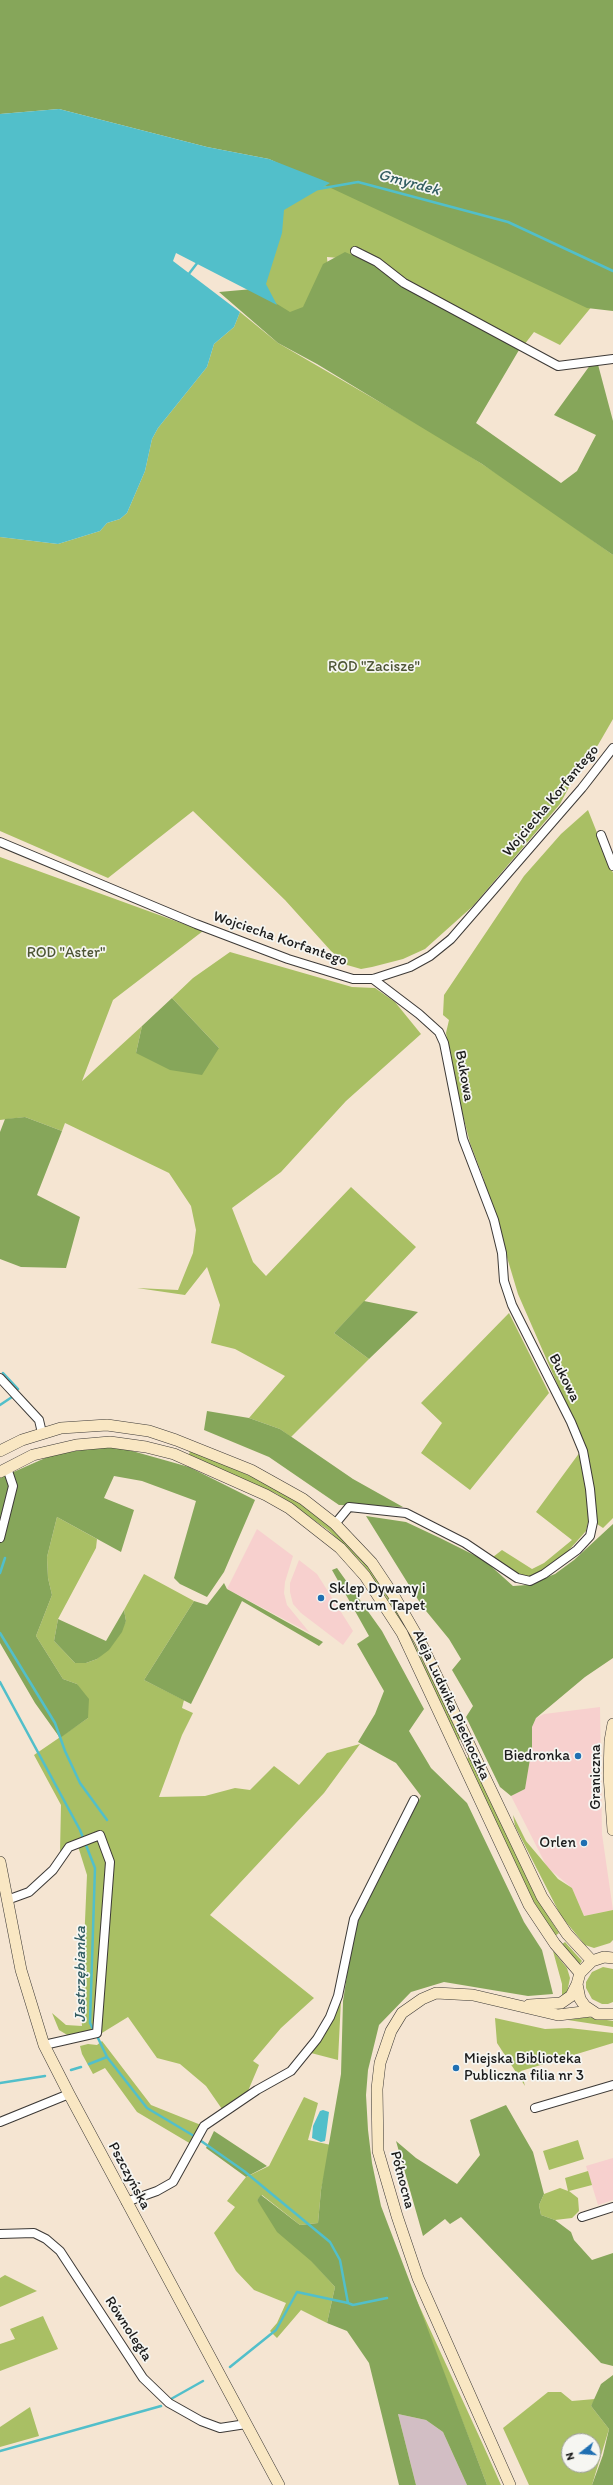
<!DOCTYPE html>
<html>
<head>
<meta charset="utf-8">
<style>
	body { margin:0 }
	#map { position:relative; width:613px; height:2485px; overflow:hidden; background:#f5e5d2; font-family:Itim,sans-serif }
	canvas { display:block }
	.north { position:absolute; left:561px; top:2433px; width:40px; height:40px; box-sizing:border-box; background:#f6f6f2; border:1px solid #9f9f9c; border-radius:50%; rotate:253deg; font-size:11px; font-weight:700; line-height:16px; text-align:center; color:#1c1c1c }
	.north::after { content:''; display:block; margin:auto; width:14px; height:18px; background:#1f6fb2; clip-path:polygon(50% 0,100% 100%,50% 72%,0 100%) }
</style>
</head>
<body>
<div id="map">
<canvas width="613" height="2485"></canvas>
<div class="north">N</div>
</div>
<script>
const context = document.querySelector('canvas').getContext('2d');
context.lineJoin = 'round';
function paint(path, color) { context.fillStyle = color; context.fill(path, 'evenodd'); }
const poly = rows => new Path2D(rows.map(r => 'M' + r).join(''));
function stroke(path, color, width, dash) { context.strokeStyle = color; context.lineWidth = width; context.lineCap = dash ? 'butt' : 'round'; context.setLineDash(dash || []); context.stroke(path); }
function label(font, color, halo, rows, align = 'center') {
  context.font = font + ' Itim,sans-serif'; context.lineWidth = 3.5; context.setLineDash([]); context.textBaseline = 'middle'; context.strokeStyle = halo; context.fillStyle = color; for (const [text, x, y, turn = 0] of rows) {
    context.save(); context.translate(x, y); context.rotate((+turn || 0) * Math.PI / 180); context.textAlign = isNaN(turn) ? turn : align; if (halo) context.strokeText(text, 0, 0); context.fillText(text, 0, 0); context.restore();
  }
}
const built = poly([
	[257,1529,293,1556,285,1582,284,1593,287,1605,310,1633,227,1589],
	[299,1560,317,1574,353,1631,343,1645,301,1613,293,1604,290,1592,290,1583],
	[600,1707,602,1834,613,1910,584,1916,572,1888,547,1867,511,1796,525,1789,532,1747,532,1727,536,1718,544,1714],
	[613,2158,613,2200,598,2205,586,2166]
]);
const industrial = poly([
	[398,2414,426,2420,443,2432,467,2485,416,2485]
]);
const green = poly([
	[335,180,593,305,560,345,534,332,524,345,408,280,362,249,351,259,327,257,329,282,306,319,289,315,273,301,263,288,276,208],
	[240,312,278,343,440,437,524,491,613,555,613,719,598,745,575,776,560,804,473,906,425,949,403,959,372,967,361,969,347,965,331,951,285,900,193,811,108,878,0,831,0,537,58,544,100,531,107,523,120,519,127,513,145,471,152,439,158,428,207,367,214,344,234,327],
	[588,810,613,873,613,1518,603,1528,597,1524,587,1452,518,1294,483,1177,470,1143,454,1080,446,1033,449,1020,443,1015,444,995,524,876,561,834],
	[0,857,203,931,113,1000,82,1081,142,1026,136,1053,219,1048,172,998,193,978,230,952,352,987,375,988,395,1002,421,1034,346,1101,281,1172,232,1208,253,1262,266,1276,351,1187,416,1247,334,1333,369,1359,291,1437,280,1429,249,1418,285,1376,235,1349,211,1343,220,1305,207,1267,185,1295,137,1288,178,1290,193,1253,196,1230,191,1206,169,1173,65,1123,62,1131,25,1117,0,1120],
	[509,1313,549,1393,470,1490,421,1453,442,1423,421,1403],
	[190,1450,269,1484,309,1509,350,1544,389,1593,461,1737,458,1742,386,1597,362,1563,328,1530,277,1494,189,1455],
	[580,1452,588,1490,589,1518,586,1531,561,1559,543,1572,529,1578,519,1576,493,1557,502,1550,532,1569,544,1563,572,1540,536,1512],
	[57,1517,97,1539,96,1548,58,1619,54,1641,75,1663,86,1663,97,1659,116,1639,126,1621,124,1610,144,1574,194,1601,144,1680,184,1700,182,1708,193,1713,182,1735,159,1797,205,1796,235,1788,250,1790,274,1766,299,1785,327,1753,360,1744,324,1793,210,1915,314,1998,281,2028,253,2061,259,2065,248,2091,222,2109,206,2086,180,2064,157,2058,128,2017,97,2036,69,2036,59,2030,52,2013,66,2025,82,2026,81,2013,87,1875,77,1843,60,1852,61,1805,34,1755,88,1718,77,1684,63,1679,36,1636,52,1595,48,1578,47,1557],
	[469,1756,543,1908,559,1933,555,1936,532,1899,466,1760],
	[513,1815,526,1841,558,1879,572,1888,584,1916,613,1910,613,1940,610,1943,594,1948,585,1945,561,1916,515,1826],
	[565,1942,582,1961,579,1965,561,1945],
	[553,1951,567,1968,570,1978,567,1993,562,1998,562,1984],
	[603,1967,613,1969,613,2002,608,2004,602,2004,592,1999,586,1988,586,1982,592,1972],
	[341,2000,338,2060,311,2053],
	[588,2017,613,2021,613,2027,568,2020],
	[495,2018,545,2029,569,2028,613,2033,613,2043,521,2071,525,2086,497,2043],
	[102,2041,151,2105,201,2125,191,2144,137,2112,105,2068,93,2074,82,2054,80,2046,88,2044,97,2045],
	[304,2097,318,2103,308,2140,331,2145,321,2190,318,2223,300,2225,262,2195,257,2200,335,2287,327,2323,301,2310,277,2338,270,2331,277,2323,286,2303,254,2290,236,2271,214,2233,235,2207,227,2201,246,2177,269,2166],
	[578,2140,584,2159,549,2170,543,2151],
	[588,2171,592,2185,569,2191,578,2198,579,2211,572,2218,555,2220,541,2215,539,2205,544,2194,560,2188,568,2191,565,2178],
	[5,2275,37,2291,0,2307,0,2278],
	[411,2288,484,2447,501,2485,487,2485],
	[43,2316,58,2349,0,2371,0,2344,15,2339,10,2329],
	[548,2392,561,2392,572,2401,595,2399,591,2406,609,2429,592,2485,529,2485,503,2428],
	[569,2441,593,2441,593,2465,569,2465],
	[30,2407,39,2436,0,2447,0,2427]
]);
const forest = poly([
	[0,0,613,0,613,311,587,308,269,159,207,147,59,109,0,114],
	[345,252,370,263,406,287,519,350,476,423,561,483,577,471,596,435,554,415,596,357,613,421,613,555,482,464,317,364,278,343,219,292,253,289,290,312,303,307,323,264],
	[172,998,219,1048,202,1075,170,1070,136,1053,142,1026],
	[25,1117,62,1131,37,1195,80,1217,66,1268,21,1267,0,1259,0,1132,5,1119],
	[364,1301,418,1312,369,1359,334,1333],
	[207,1411,249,1418,280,1429,353,1479,403,1507,339,1505,269,1457,204,1430],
	[111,1445,189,1467,255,1500,224,1572,207,1597,180,1584,174,1578,196,1501,142,1481,114,1476,104,1498,134,1510,121,1552,57,1517,47,1557,48,1578,52,1595,36,1636,63,1679,77,1684,89,1699,88,1718,60,1738,35,1703,0,1643,0,1478,52,1455],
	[366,1516,406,1522,440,1538,484,1560,513,1586,527,1585,555,1574,574,1560,613,1524,613,1658,585,1677,536,1718,532,1727,532,1747,525,1789,511,1796,500,1787,466,1717,473,1706,452,1670,461,1659,449,1639,422,1606],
	[337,1568,382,1631,424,1709,409,1731,431,1768,467,1803,524,1922,542,1950,553,1994,528,1996,444,1982,411,1992,379,2025,368,2070,366,2095,368,2130,372,2163,381,2206,487,2485,467,2485,443,2432,426,2420,398,2414,416,2485,399,2485,369,2363,347,2331,327,2323,335,2287,311,2261,277,2232,257,2200,261,2195,300,2225,318,2223,321,2190,341,2074,343,2001,353,1936,357,1923,421,1796,396,1763,358,1742,375,1714,384,1691,357,1644,369,1636,332,1570],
	[224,1583,227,1589,323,1642,319,1646,242,1601,191,1704,144,1680,194,1601,207,1605],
	[124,1610,126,1621,122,1632,109,1650,97,1659,86,1663,75,1663,54,1641,58,1619,106,1641],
	[506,2105,533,2152,544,2194,539,2205,541,2215,555,2220,571,2232,574,2240,592,2260,613,2253,613,2366,601,2363,461,2217,450,2224,445,2219,423,2236,396,2141,416,2158,457,2184,480,2155,470,2120],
	[214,2131,267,2166,246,2177,206,2148],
	[613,2375,613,2485,592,2485,603,2455,609,2429,591,2406,601,2384]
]);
const water = poly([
	[59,109,207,147,269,159,330,183,284,210,282,233,266,284,277,305,176,253,173,261,240,312,234,327,214,344,207,367,158,428,152,439,145,471,127,513,120,519,107,523,100,531,58,544,0,537,0,114],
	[323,2110,329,2112,326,2135,325,2141,321,2142,312,2138,313,2126,320,2111]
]);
const stream = poly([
	[318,189,358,182,508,222,613,271],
	[188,275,198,262],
	[3,1373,18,1389],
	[0,1405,12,1397],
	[0,1573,5,1558],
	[0,1633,55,1723,65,1751,80,1783,107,1820],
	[0,1682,80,1830,95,1868,90,2023,94,2031],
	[97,2036,107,2057,147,2108,194,2136,244,2171,330,2242,340,2260,348,2303,353,2305,387,2298],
	[89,2064,107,2057],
	[71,2070,81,2067],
	[0,2083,45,2076],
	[230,2367,276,2330,297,2292,348,2303],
	[171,2399,203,2381],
	[0,2451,161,2406]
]);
const street = poly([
	[355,251,377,262,404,283,558,366,613,359],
	[601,835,613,866],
	[0,842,196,924,288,959,353,979,373,979,410,967,430,956,451,939,582,788,613,748],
	[0,1378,39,1420,42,1433],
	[335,1524,349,1507,406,1513,465,1543,517,1578,530,1581,544,1574,577,1550,590,1536,593,1522,590,1489,583,1451,571,1422,512,1305,504,1281,502,1253,494,1220,463,1139,444,1043,439,1032,419,1014,373,979],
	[0,1538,13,1486,7,1468],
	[7,1900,29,1892,53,1870,69,1847,100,1835,110,1862,97,2033,44,2045],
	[535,2108,613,2085],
	[0,2122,69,2094],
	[126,2202,157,2191,173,2182,204,2126,257,2090,291,2071,317,2039,330,2017,338,1996,354,1919,414,1800],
	[582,2217,613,2207],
	[0,2234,34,2233,46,2239,60,2251,143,2378,169,2403,201,2421,220,2428,246,2424]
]);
const secondary = poly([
	[0,1451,22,1440,61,1428,107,1425,149,1431,176,1440,251,1470,303,1499,335,1524,372,1563,394,1596,420,1641,542,1897,567,1934,592,1961],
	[0,1472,33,1455,76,1445,110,1442,146,1447,174,1454,266,1495,289,1508,340,1548,365,1576,402,1633,529,1905,555,1944,580,1973],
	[613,1724,610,1741,609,1775,613,1830],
	[0,1862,21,1970,44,2045,69,2094,279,2485],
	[613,1958,604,1957,592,1961,580,1973,577,1984,580,1999,585,2006,597,2014,613,2014],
	[529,2005,561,2003,571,1996,577,1984],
	[510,2485,418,2278,397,2216,378,2151,377,2089,380,2063,391,2031,402,2013,422,1999,436,1993,473,1995,558,2015,591,2011]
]);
const markers = [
	[321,1598,4,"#1f6fb2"],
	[578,1756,4,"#1f6fb2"],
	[584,1843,4,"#1f6fb2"],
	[456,2068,4,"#1f6fb2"]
];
const parkNames = [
	["ROD \"Zacisze\"",374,667],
	["ROD \"Aster\"",66,953]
];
const streetNames = [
	["Wojciecha Korfantego",551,801,-50],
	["Wojciecha Korfantego",280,939,19],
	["Bukowa",464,1076,80],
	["Bukowa",564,1378,63],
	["Aleja Ludwika Piechoczka",451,1705,65],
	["Graniczna",596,1777,-90],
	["Pszczyńska",129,2176,62],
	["Północna",402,2180,75],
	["Równoległa",128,2329,57]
];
const poiNames = [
	["Sklep Dywany i",329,1589],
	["Centrum Tapet",329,1606],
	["Biedronka",570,1756,"right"],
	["Orlen",576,1843,"right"],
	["Miejska Biblioteka",464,2059],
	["Publiczna filia nr 3",464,2076]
];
const waterNames = [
	["Gmyrdek",409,183,15],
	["Jastrzębianka",81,1974,-90]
];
paint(built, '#f7d0ce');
paint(industrial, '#d2bec4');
paint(green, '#a9bf64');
paint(forest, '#86a65a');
paint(water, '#52bfca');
stroke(stream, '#52bfca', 2.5);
stroke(street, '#3d3a37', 10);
stroke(secondary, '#3d3a37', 12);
stroke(street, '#fff', 8);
stroke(secondary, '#f9e7c3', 11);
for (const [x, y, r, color] of markers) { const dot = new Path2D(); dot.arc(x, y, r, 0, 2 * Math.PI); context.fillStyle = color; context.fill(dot); stroke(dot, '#f6f6f2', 1.5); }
label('15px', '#4d5535', '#f6f6f2', parkNames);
label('15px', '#1c1c1c', '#f6f6f2', streetNames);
label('15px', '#1c1c1c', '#f6f6f2', poiNames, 'left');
label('italic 16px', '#325d62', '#f6f6f2', waterNames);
</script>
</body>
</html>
